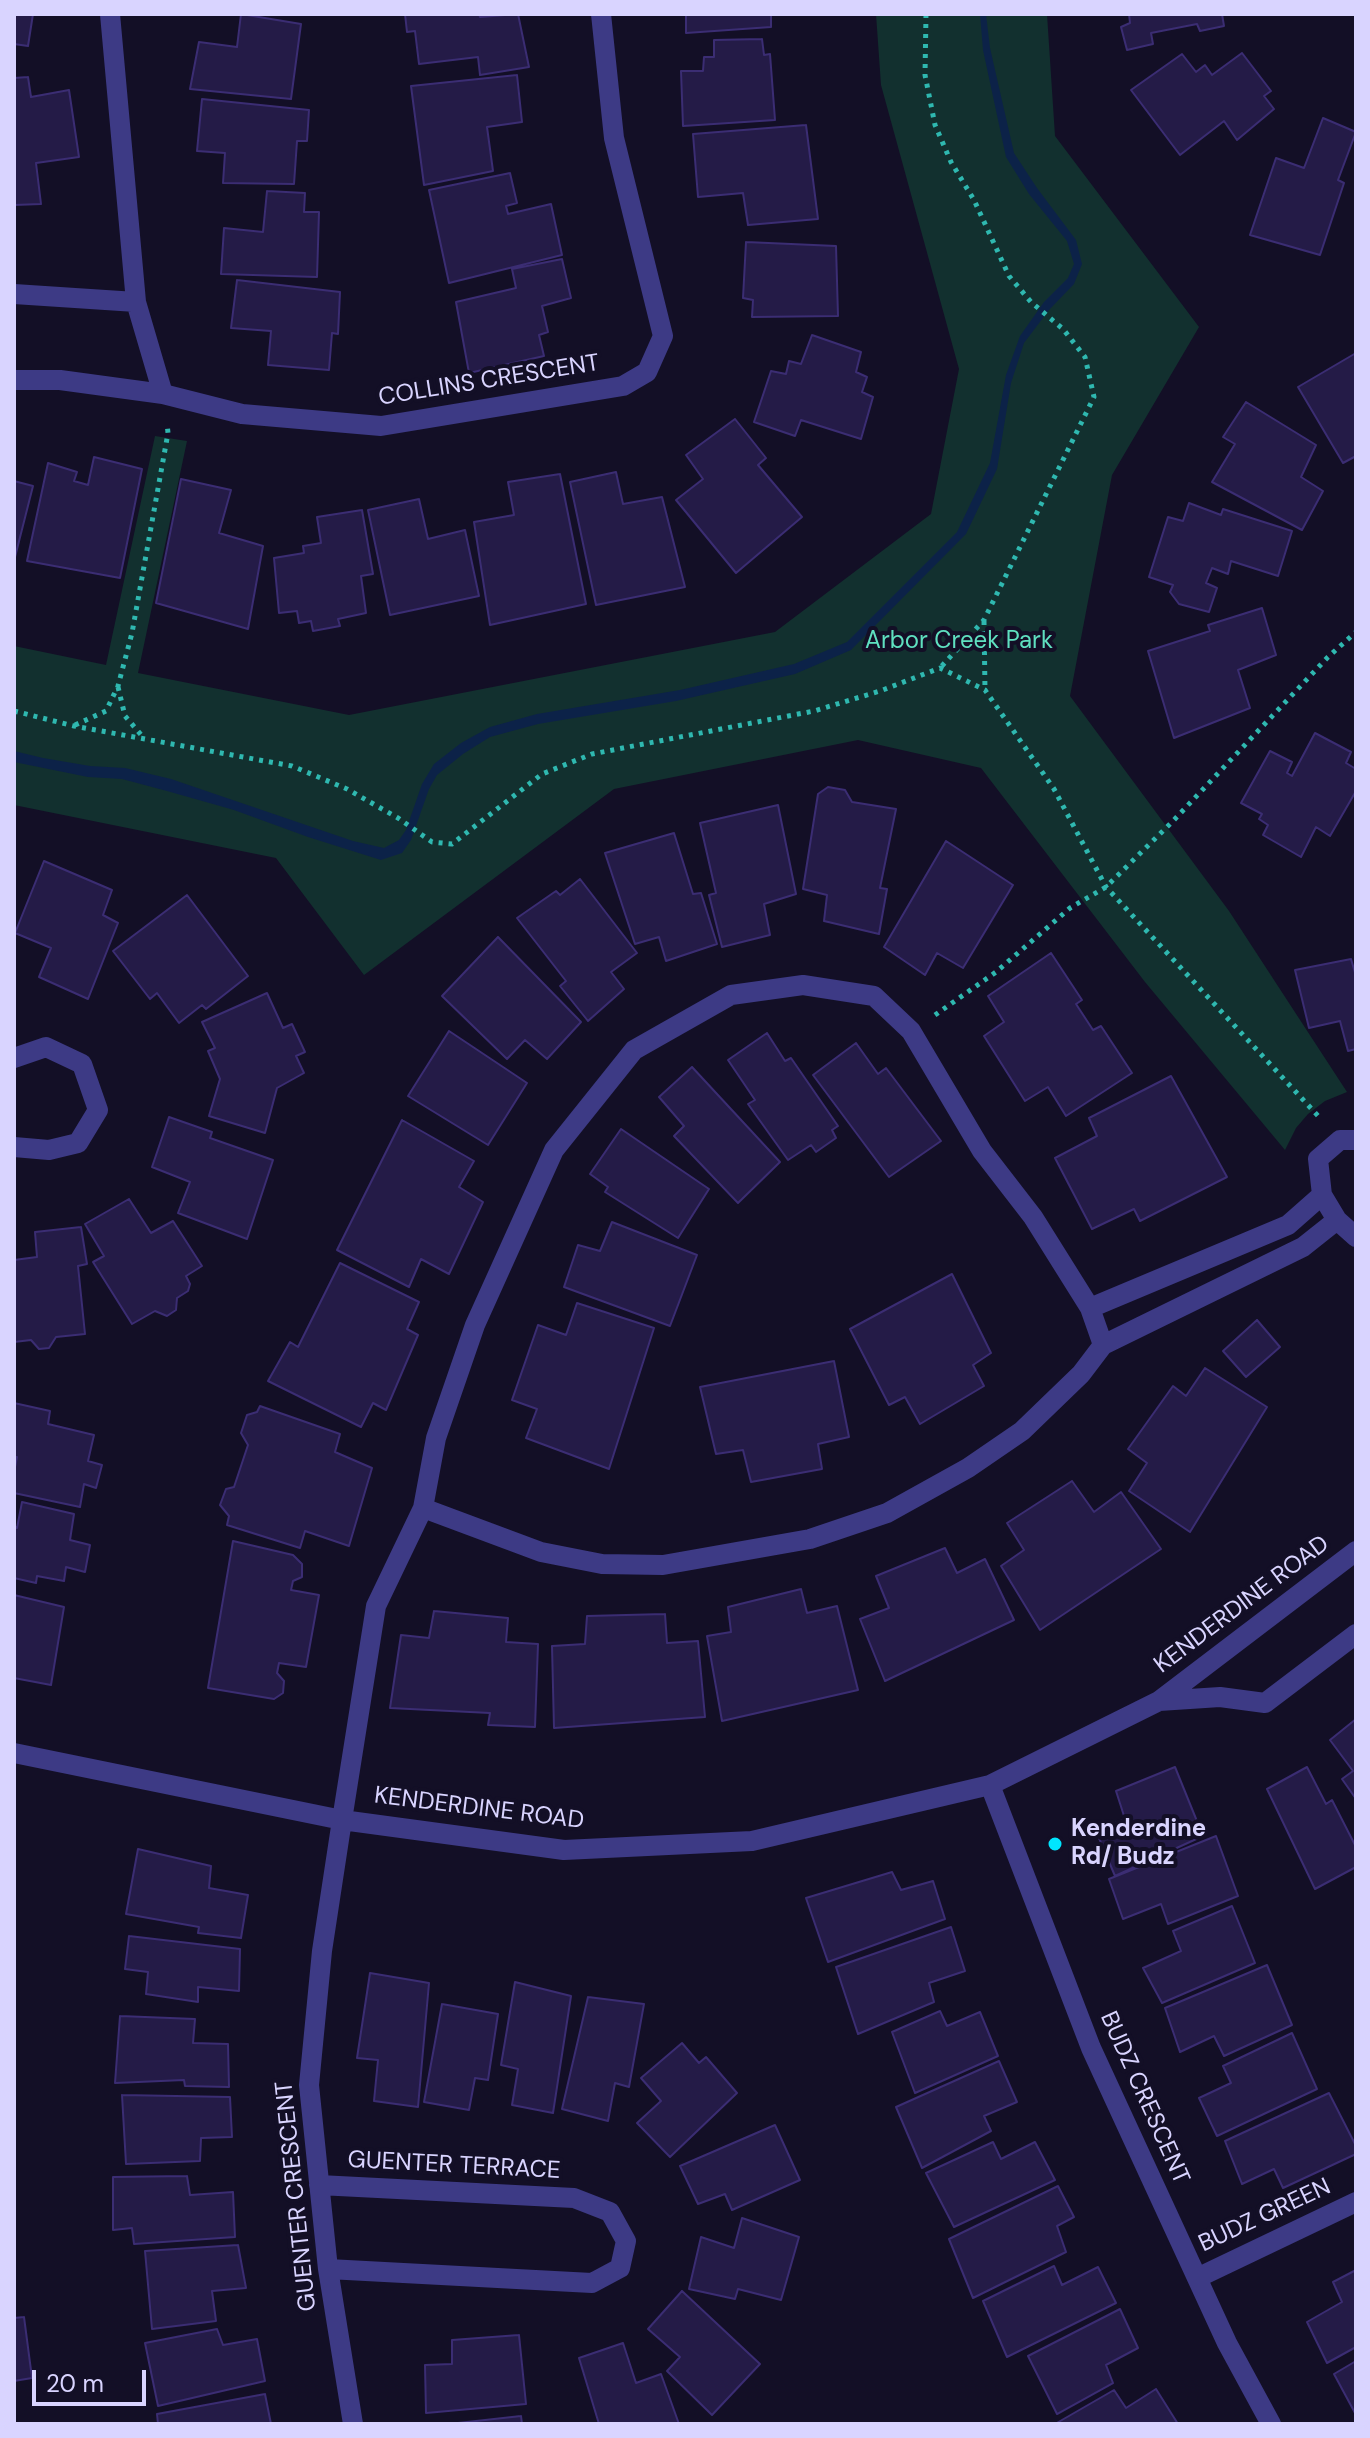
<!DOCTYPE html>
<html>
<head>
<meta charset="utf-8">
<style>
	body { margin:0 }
	#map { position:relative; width:1370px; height:2438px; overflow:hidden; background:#130f26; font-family:"DM Sans",sans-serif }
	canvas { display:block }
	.frame { position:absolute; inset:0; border:16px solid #d9d4ff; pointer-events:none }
	.scale { position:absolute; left:32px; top:2370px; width:114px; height:36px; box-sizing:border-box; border:4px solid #d9d4ff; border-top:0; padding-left:10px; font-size:24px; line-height:28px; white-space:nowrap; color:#d9d4ff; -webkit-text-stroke:6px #130f26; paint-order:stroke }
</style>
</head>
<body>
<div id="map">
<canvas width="1370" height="2438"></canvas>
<div class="frame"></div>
<div class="scale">20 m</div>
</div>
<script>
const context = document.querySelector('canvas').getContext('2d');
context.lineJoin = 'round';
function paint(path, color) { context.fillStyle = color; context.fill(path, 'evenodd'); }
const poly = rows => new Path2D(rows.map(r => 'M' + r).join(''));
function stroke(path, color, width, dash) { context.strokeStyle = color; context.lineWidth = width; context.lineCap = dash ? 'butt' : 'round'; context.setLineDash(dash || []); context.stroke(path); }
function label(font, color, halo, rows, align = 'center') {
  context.font = font + ' "DM Sans",sans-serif'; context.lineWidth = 8; context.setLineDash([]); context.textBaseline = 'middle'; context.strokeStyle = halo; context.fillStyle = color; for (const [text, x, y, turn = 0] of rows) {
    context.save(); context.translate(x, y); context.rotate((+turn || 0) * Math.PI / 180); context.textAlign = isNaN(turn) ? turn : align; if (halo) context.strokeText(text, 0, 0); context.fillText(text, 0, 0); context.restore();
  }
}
const green = poly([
	[876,14,1047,14,1055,136,1199,327,1112,475,1070,696,1229,911,1347,1092,1325,1101,1308,1114,1296,1128,1285,1150,1145,982,981,768,858,740,614,789,364,975,276,858,14,805,14,646,106,665,155,436,187,441,138,673,349,715,775,632,931,514,959,369,881,85]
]);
const water = poly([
	[980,14,986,14,990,48,1014,153,1037,188,1076,240,1082,264,1074,284,1049,310,1024,343,1011,383,997,469,966,534,851,650,795,674,676,701,538,724,490,737,463,754,437,775,429,789,411,840,402,853,381,860,308,837,234,810,167,791,122,779,88,777,14,762,14,751,43,758,90,766,125,768,171,779,353,841,384,848,399,840,406,830,422,784,434,764,461,743,490,727,537,714,680,690,794,664,847,642,957,532,990,463,1006,375,1020,336,1044,302,1068,278,1074,264,1067,241,1029,194,1006,157,983,50]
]);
const building = poly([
	[14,14,33,14,28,46,14,44,14,14],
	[241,14,301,24,291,99,190,89,199,42,237,47,241,14],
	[405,14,479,14,480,17,518,14,529,67,480,75,478,57,419,64,415,31,407,32,405,14],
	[686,14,771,14,771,27,686,33,686,14],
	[1129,14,1222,14,1224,26,1200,31,1197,24,1151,33,1153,44,1127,50,1121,27,1130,23,1129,14],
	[762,39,764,55,770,54,775,120,683,126,681,71,703,71,704,57,714,57,714,40,762,39],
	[1242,53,1271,91,1264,96,1274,109,1237,140,1224,121,1180,155,1131,90,1182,54,1196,72,1205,65,1212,75,1242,53],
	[517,75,522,122,487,127,493,171,424,185,411,86,517,75],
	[28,77,31,97,69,90,79,157,36,163,41,204,14,205,14,78,28,77],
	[202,99,309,110,307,141,297,141,294,184,223,183,225,153,197,151,202,99],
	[1323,118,1356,132,1338,180,1344,183,1320,255,1250,235,1276,158,1304,168,1323,118],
	[806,125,818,219,748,225,743,193,698,197,693,134,806,125],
	[510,173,517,203,506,206,508,214,551,204,562,255,449,283,429,190,510,173],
	[267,191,305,193,304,212,319,212,317,277,221,274,224,228,263,232,267,191],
	[746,242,836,246,838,316,752,317,753,300,743,298,746,242],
	[562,259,571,298,542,306,548,332,539,335,544,356,469,373,456,302,516,288,512,269,562,259],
	[237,280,340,292,338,334,332,333,329,370,268,365,271,331,231,328,237,280],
	[812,335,861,352,856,372,867,377,862,392,873,397,861,439,801,420,795,436,754,422,771,371,786,374,789,361,801,364,812,335],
	[1356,353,1356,456,1343,463,1298,387,1356,353],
	[1246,402,1316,445,1301,477,1323,491,1302,530,1212,482,1235,444,1223,437,1246,402],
	[735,419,766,458,758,465,802,517,736,573,676,500,703,479,686,455,735,419],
	[94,457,142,469,120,578,27,561,48,463,77,472,74,481,88,485,94,457],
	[616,472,623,504,662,497,685,587,596,605,570,482,616,472],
	[560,474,586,604,490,625,474,522,514,515,508,482,560,474],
	[181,479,231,490,219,533,263,546,248,629,156,603,181,479],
	[14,481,33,486,14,561,14,481],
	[419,499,428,539,465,530,479,596,390,615,368,510,419,499],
	[1189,503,1221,515,1223,509,1292,531,1278,576,1231,561,1228,574,1212,568,1206,583,1217,588,1209,612,1179,604,1170,592,1173,585,1149,577,1168,517,1183,521,1189,503],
	[362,510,373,574,361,576,366,613,338,619,340,626,313,631,311,621,299,623,297,611,279,613,274,558,304,553,303,546,321,543,317,517,362,510],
	[1262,608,1276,655,1238,670,1250,708,1174,738,1148,651,1210,631,1208,625,1262,608],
	[1315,733,1351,752,1346,763,1356,769,1356,791,1330,836,1316,827,1301,857,1263,835,1268,825,1259,819,1262,814,1241,803,1270,751,1292,762,1287,773,1292,776,1315,733],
	[828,787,845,790,852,802,896,809,880,888,887,889,879,934,824,921,827,895,803,889,818,794,828,787],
	[778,805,796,894,764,904,770,935,722,947,709,895,716,893,700,823,778,805],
	[674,833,693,894,701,893,717,944,666,961,659,937,635,944,605,853,674,833],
	[946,841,1013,885,963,968,937,953,925,975,884,947,946,841],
	[44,861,112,890,103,915,118,923,88,999,39,977,51,948,15,933,44,861],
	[580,879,637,953,611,972,624,989,588,1021,560,986,566,981,517,918,556,891,560,895,580,879],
	[187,895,248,976,206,1009,202,1005,179,1023,157,993,150,999,113,951,187,895],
	[498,937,581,1022,547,1059,525,1040,507,1059,442,996,498,937],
	[1051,953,1082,1000,1076,1004,1093,1030,1101,1026,1132,1073,1066,1116,1048,1087,1025,1101,984,1036,1004,1022,988,996,1051,953],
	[1351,959,1356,976,1356,1049,1348,1051,1340,1021,1309,1028,1295,970,1351,959],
	[267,993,283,1028,292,1024,305,1052,296,1056,304,1073,277,1088,265,1133,209,1116,220,1079,208,1051,215,1048,202,1022,267,993],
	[449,1031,527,1083,488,1145,408,1096,449,1031],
	[767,1033,785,1061,791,1058,838,1126,832,1130,836,1138,816,1152,811,1145,788,1160,748,1104,755,1100,728,1060,767,1033],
	[856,1043,878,1074,886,1068,941,1141,889,1177,813,1075,856,1043],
	[692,1067,780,1162,738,1203,674,1136,684,1126,659,1097,692,1067],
	[1171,1076,1227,1177,1140,1221,1134,1209,1092,1229,1055,1158,1097,1136,1089,1118,1171,1076],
	[169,1117,212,1132,210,1138,273,1160,247,1239,178,1213,190,1182,152,1167,169,1117],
	[402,1120,474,1161,459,1187,483,1202,449,1274,421,1259,409,1287,337,1250,402,1120],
	[621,1129,709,1189,678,1238,605,1192,608,1187,590,1174,621,1129],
	[129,1199,151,1233,173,1221,202,1266,186,1276,190,1284,188,1291,177,1298,176,1310,167,1316,155,1311,132,1324,93,1262,104,1256,85,1224,129,1199],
	[612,1222,697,1255,670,1326,564,1287,578,1245,600,1251,612,1222],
	[81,1227,87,1264,78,1266,85,1334,56,1337,49,1348,39,1349,31,1340,14,1342,14,1260,37,1257,35,1232,81,1227],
	[340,1263,419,1302,407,1329,418,1335,386,1410,373,1403,361,1427,268,1381,290,1342,298,1347,340,1263],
	[952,1274,991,1353,973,1365,984,1386,920,1424,905,1397,889,1405,850,1329,952,1274],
	[577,1303,654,1328,609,1469,526,1438,537,1409,512,1400,538,1325,566,1335,577,1303],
	[1257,1320,1280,1347,1246,1377,1223,1351,1257,1320],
	[834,1361,849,1437,818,1444,822,1469,751,1482,743,1450,716,1454,700,1387,834,1361],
	[1205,1368,1267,1407,1190,1532,1129,1491,1147,1463,1128,1449,1173,1386,1186,1396,1205,1368],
	[14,1403,50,1411,48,1424,94,1435,88,1461,102,1465,96,1488,84,1484,80,1507,14,1493,14,1472,17,1457,14,1457,14,1403],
	[260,1406,340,1434,335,1452,372,1468,349,1546,305,1531,300,1548,227,1525,229,1516,220,1505,226,1489,234,1487,248,1445,241,1433,247,1415,257,1412,260,1406],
	[1072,1481,1094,1512,1121,1492,1161,1549,1040,1630,1001,1566,1024,1550,1007,1523,1072,1481],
	[22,1502,74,1514,70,1540,90,1545,85,1572,66,1567,64,1581,37,1576,36,1583,14,1578,14,1527,17,1528,22,1502],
	[233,1541,293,1555,302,1564,302,1577,293,1581,291,1590,319,1595,306,1667,279,1663,277,1673,284,1681,283,1693,274,1699,208,1688,233,1541],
	[945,1548,957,1573,985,1559,1014,1620,885,1681,860,1619,889,1608,876,1576,945,1548],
	[801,1589,807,1613,837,1606,858,1690,722,1721,707,1636,731,1632,728,1607,801,1589],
	[14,1595,64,1607,51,1685,14,1678,14,1595],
	[434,1611,508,1618,506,1642,538,1644,535,1727,488,1725,490,1713,390,1708,401,1635,429,1638,434,1611],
	[665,1614,667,1643,698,1641,705,1717,554,1728,552,1646,585,1644,587,1616,665,1614],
	[1356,1719,1356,1799,1342,1779,1353,1771,1330,1740,1356,1719],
	[1175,1767,1203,1836,1115,1876,1096,1831,1125,1819,1116,1791,1175,1767],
	[1307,1767,1326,1804,1332,1800,1356,1847,1356,1867,1315,1889,1267,1789,1307,1767],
	[1216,1836,1238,1896,1168,1924,1161,1904,1123,1919,1109,1879,1216,1836],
	[138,1849,211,1866,209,1888,248,1895,241,1938,198,1933,199,1927,126,1914,138,1849],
	[892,1872,901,1890,933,1881,945,1919,828,1962,806,1898,892,1872],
	[1232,1906,1255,1963,1162,2003,1143,1968,1181,1951,1173,1931,1232,1906],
	[951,1927,965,1971,929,1983,934,2002,858,2034,836,1967,951,1927],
	[129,1936,240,1949,239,1991,198,1987,198,2002,146,1994,148,1972,125,1969,129,1936],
	[1267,1965,1292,2025,1224,2056,1214,2036,1180,2052,1165,2008,1267,1965],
	[370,1973,429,1983,418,2107,374,2101,378,2060,357,2058,370,1973],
	[515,1982,571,1996,553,2113,512,2105,518,2069,501,2065,515,1982],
	[588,1997,644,2004,629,2087,615,2083,608,2121,562,2109,588,1997],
	[442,2004,498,2014,488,2080,475,2078,469,2110,424,2102,442,2004],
	[940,2011,947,2026,980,2012,998,2056,915,2093,892,2032,940,2011],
	[120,2016,195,2019,193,2043,228,2044,229,2087,185,2086,184,2080,115,2083,120,2016],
	[1292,2033,1317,2089,1217,2136,1199,2098,1231,2083,1223,2066,1292,2033],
	[682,2043,699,2063,706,2057,737,2093,670,2157,637,2123,661,2101,641,2078,682,2043],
	[999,2061,1017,2102,984,2116,991,2131,922,2168,896,2107,999,2061],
	[1329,2093,1356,2146,1356,2154,1283,2188,1274,2169,1242,2184,1225,2141,1329,2093],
	[122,2095,230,2097,232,2137,201,2138,200,2161,126,2164,122,2095],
	[775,2125,800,2180,732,2210,725,2194,698,2204,680,2166,775,2125],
	[993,2142,1001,2159,1035,2142,1055,2180,954,2227,926,2173,993,2142],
	[187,2176,190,2195,233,2192,235,2237,134,2244,132,2228,113,2230,113,2177,187,2176],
	[1058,2186,1074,2217,1057,2226,1066,2252,973,2298,949,2239,1058,2186],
	[742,2218,799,2237,781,2300,738,2289,735,2299,689,2289,701,2237,734,2248,742,2218],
	[238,2245,246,2288,212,2291,216,2321,152,2329,145,2251,238,2245],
	[1054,2266,1062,2285,1098,2267,1116,2303,1007,2357,983,2301,1054,2266],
	[1356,2270,1356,2347,1327,2363,1307,2322,1342,2302,1333,2282,1356,2270],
	[682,2291,760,2364,712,2415,667,2371,680,2357,648,2329,682,2291],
	[1120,2309,1138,2348,1106,2365,1113,2383,1057,2414,1028,2356,1120,2309],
	[24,2317,32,2378,14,2381,14,2318,24,2317],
	[217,2329,223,2345,257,2339,265,2381,158,2406,145,2343,217,2329],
	[519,2335,526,2404,426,2413,425,2365,452,2364,452,2340,519,2335],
	[623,2343,636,2383,661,2374,679,2424,599,2424,579,2358,623,2343],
	[1356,2361,1356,2413,1355,2413,1334,2374,1356,2361],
	[1156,2389,1178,2424,1055,2424,1114,2390,1126,2408,1156,2389],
	[265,2394,271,2424,158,2424,157,2414,265,2394],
	[521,2416,522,2424,449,2424,521,2416]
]);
const path = poly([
	[926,14,925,75,935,125,951,162,974,200,1009,276,1031,302,1063,329,1085,357,1094,397,984,620,940,668],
	[984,621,985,690],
	[118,687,125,716,143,737],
	[14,711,74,726,292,766,347,789,398,818,432,842,452,844,542,774,592,754,814,711,880,691,940,668,985,690,1054,789,1106,887,1320,1118],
	[75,725,106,711,118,686,132,633,168,433,167,423],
	[935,1015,996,972,1070,908,1106,887,1173,821,1328,657,1356,632]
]);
const minor = poly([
	[110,14,136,302,163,394],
	[14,294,136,302],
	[14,380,60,380,163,394,242,414,381,426,623,386,647,372,663,336,614,138,601,14],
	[14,1058,46,1047,82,1064,98,1110,78,1143,49,1150,14,1147],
	[1356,1140,1340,1140,1318,1159,1322,1195,1337,1220,1356,1237],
	[1090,1308,1288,1225,1322,1195],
	[423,1508,541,1552,602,1564,663,1565,810,1539,887,1513,968,1468,1022,1431,1081,1374,1103,1345,1303,1247,1337,1220],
	[1159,1701,1220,1697,1265,1703,1356,1634],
	[14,1753,342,1820,564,1850,752,1841,990,1785,1159,1701,1356,1551],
	[990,1785,1091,2048,1227,2343,1271,2424],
	[319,2185,574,2198,610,2212,626,2241,620,2268,592,2283,328,2269],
	[1197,2278,1356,2202],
	[353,2424,328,2269,309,2085,322,1951,342,1820,376,1606,423,1508,436,1438,475,1325,554,1150,634,1050,731,995,803,985,874,996,911,1031,982,1151,1033,1217,1090,1308,1103,1345]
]);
const markers = [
	[1055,1844,8,"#00e5ff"]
];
const streetNames = [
	["COLLINS CRESCENT",489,381,-9],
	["KENDERDINE ROAD",1242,1605,-37],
	["KENDERDINE ROAD",479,1809,7],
	["BUDZ CRESCENT",1144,2098,66],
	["GUENTER TERRACE",454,2166,3],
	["GUENTER CRESCENT",297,2196,-96],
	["BUDZ GREEN",1265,2216,-25]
];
const parkNames = [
	["Arbor Creek Park",959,642]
];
const poiNames = [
	["Kenderdine",1071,1830],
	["Rd/ Budz",1071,1858]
];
paint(green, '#12302f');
paint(water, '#0c2248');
paint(building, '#241b47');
stroke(building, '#3b2d73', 2);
stroke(path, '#2fb8b0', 5, [4, 6]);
stroke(minor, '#3d3a85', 20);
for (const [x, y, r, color] of markers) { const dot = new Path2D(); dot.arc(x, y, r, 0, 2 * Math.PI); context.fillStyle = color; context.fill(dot); stroke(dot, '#130f26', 3); }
label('24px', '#d9d4ff', '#130f26', streetNames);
label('24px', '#5fe0c0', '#130f26', parkNames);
label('bold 24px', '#d9d4ff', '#130f26', poiNames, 'left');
</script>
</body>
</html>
